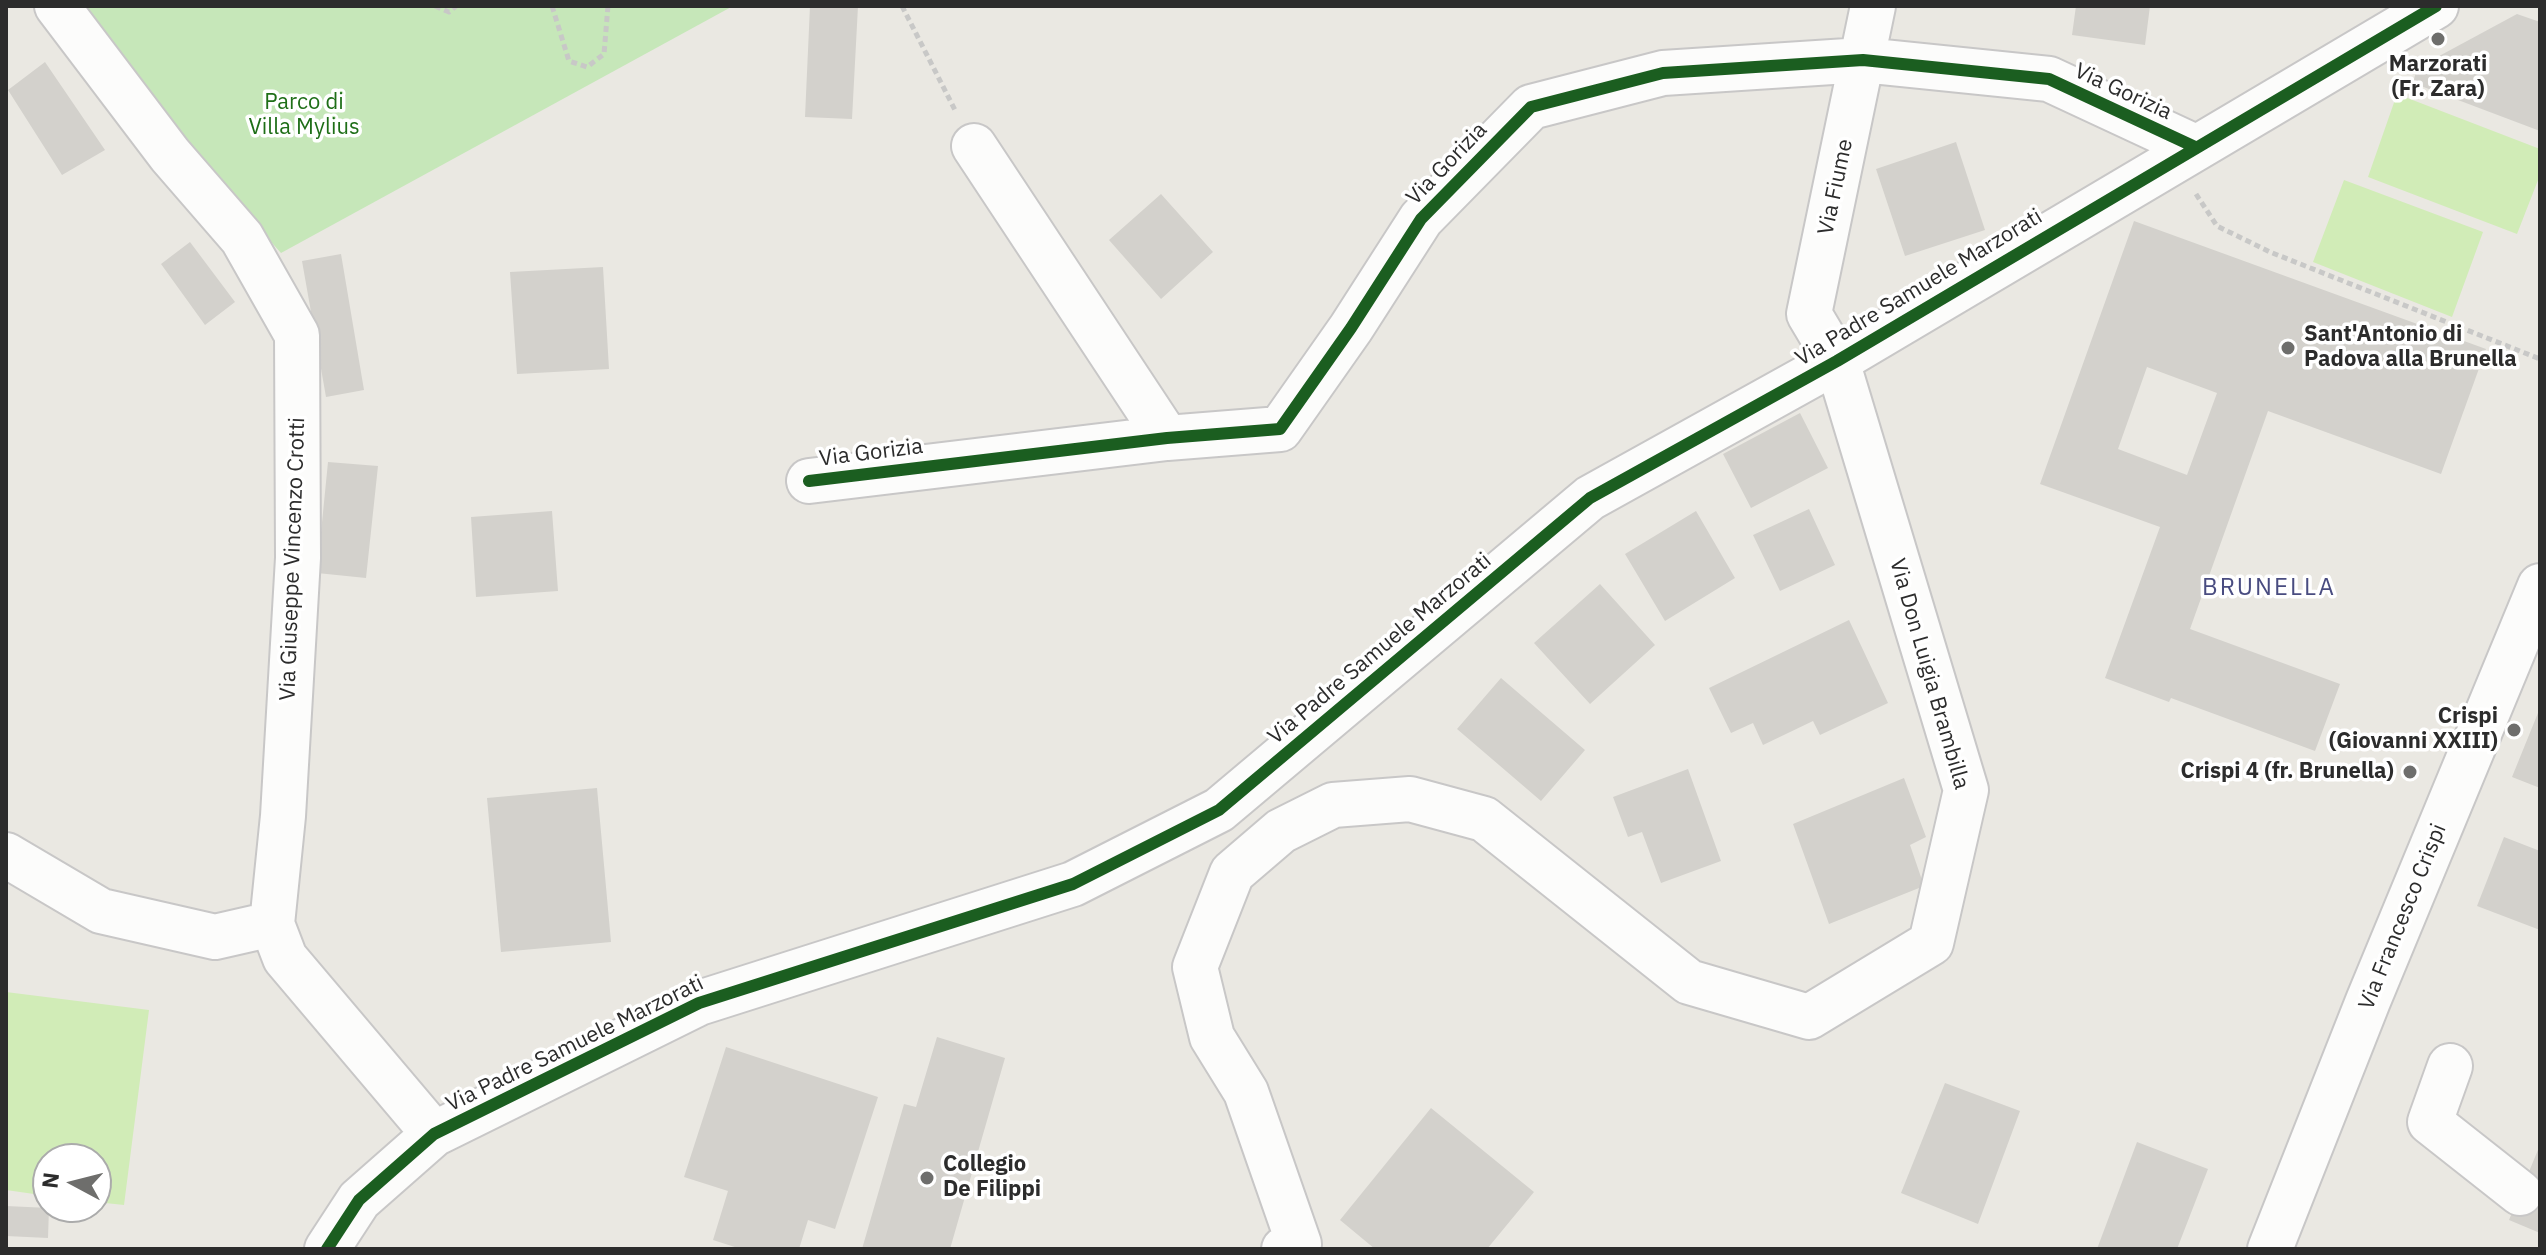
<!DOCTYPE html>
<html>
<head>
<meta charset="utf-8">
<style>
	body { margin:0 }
	#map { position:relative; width:2546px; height:1255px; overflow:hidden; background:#eae8e2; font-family:"IBM Plex Sans",sans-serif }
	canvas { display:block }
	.frame { position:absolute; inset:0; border:8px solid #2c2c2c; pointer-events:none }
	.north { position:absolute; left:32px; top:1143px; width:80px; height:80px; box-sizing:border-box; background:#fff; border:2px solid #ababab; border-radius:50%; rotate:277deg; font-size:22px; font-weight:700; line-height:32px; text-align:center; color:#2c2c2c }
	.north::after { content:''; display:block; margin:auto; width:28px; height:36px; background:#6e6e6c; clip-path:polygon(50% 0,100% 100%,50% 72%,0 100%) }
</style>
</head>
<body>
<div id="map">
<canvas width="2546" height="1255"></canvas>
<div class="frame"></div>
<div class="north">N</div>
</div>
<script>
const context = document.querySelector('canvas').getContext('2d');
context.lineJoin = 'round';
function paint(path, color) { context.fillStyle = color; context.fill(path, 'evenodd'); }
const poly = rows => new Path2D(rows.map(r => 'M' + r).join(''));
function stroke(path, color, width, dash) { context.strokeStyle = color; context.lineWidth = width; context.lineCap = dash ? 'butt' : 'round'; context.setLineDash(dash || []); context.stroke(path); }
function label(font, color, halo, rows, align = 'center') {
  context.font = font + ' "IBM Plex Sans",sans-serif'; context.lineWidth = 7; context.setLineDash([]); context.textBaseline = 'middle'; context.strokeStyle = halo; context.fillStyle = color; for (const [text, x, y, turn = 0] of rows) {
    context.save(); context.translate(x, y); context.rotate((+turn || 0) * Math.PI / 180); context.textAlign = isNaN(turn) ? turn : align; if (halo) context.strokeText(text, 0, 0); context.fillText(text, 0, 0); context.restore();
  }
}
const green = poly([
	[82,6,733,6,281,253,110,62]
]);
const pitch = poly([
	[2397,94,2540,149,2540,175,2517,234,2368,177],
	[2344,180,2483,232,2452,317,2313,262],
	[6,992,149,1010,124,1205,96,1202,96,1159,48,1159,48,1196,6,1190]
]);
const building = poly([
	[810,6,858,6,852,119,805,117],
	[2076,6,2150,6,2145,45,2072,35],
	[2517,14,2540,22,2540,131,2413,83,2417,68],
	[45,62,105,150,62,175,8,90],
	[1956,142,1985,230,1905,256,1876,169],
	[1161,194,1213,252,1161,299,1109,240],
	[2134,221,2486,349,2441,474,2268,411,2190,629,2340,684,2315,751,2171,698,2169,702,2105,678,2160,527,2040,484],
	[2147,367,2217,393,2187,475,2118,449],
	[190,242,235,302,205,325,161,264],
	[341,254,364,390,326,397,302,261],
	[603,267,609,369,517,374,510,272],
	[1800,413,1828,468,1751,508,1723,454],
	[328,462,378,466,366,578,317,573],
	[1809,509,1835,565,1780,591,1753,535],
	[552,511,558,591,476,597,471,517],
	[1696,511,1735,578,1665,621,1625,554],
	[1600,584,1655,645,1590,704,1534,643],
	[1849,620,1888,703,1820,735,1813,721,1763,745,1753,723,1731,733,1709,688],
	[1501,678,1585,750,1541,801,1457,729],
	[2540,708,2540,788,2512,777],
	[1688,769,1721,861,1661,883,1642,832,1628,837,1613,797],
	[1904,778,1926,837,1910,845,1924,886,1829,924,1793,824],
	[597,788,611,942,501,952,487,798],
	[2504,837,2540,851,2540,930,2477,906],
	[937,1037,1005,1058,950,1249,862,1249,904,1104,916,1107],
	[726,1047,878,1097,835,1229,808,1220,799,1249,741,1249,713,1240,728,1191,684,1177],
	[1945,1083,2020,1111,1978,1224,1901,1193],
	[1431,1108,1534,1192,1487,1249,1375,1249,1340,1220],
	[2137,1142,2208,1169,2177,1249,2097,1249],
	[2540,1145,2540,1233,2509,1220],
	[6,1206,49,1208,48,1238,6,1236]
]);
const path = poly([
	[435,6,449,12,456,6],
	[552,6,569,61,587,67,604,54,608,6],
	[902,6,956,112],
	[2196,194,2217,226,2270,252,2540,359]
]);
const minor = poly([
	[57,6,170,155,242,238,297,335,298,558,283,816,272,924,285,958,434,1134],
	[974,146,1167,438],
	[809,481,1167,438,1280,429,1351,328,1421,219,1531,107,1663,73,1863,60,2049,79,2195,147],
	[6,855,101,911,215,937,272,924],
	[2450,1066,2430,1122,2520,1193],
	[327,1249,359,1200,434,1134,699,1003,1073,884,1219,810,1590,498,1837,361,2436,6],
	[1284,1249,1299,1244,1246,1092,1212,1037,1195,967,1232,873,1281,831,1333,805,1410,799,1484,819,1689,982,1809,1017,1931,943,1966,790,1837,361,1809,314,1873,6],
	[2270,1249,2368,1001,2540,586]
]);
const cycleway = poly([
	[809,481,1167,438,1280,429,1351,328,1421,219,1531,107,1663,73,1863,60,2049,79,2195,147],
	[327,1249,359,1200,434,1134,699,1003,1073,884,1219,810,1590,498,1837,361,2436,6]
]);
const markers = [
	[2438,39,8,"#6e6e6c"],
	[2288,348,8,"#6e6e6c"],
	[2514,730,8,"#6e6e6c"],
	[2410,772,8,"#6e6e6c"],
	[927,1178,8,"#6e6e6c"]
];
const poiNames = [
	["Marzorati",2438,65,"center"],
	["(Fr. Zara)",2438,90,"center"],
	["Sant'Antonio di",2304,335],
	["Padova alla Brunella",2304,360],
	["Crispi",2498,717,"right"],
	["(Giovanni XXIII)",2498,742,"right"],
	["Crispi 4 (fr. Brunella)",2394,772,"right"],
	["Collegio",943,1165],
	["De Filippi",943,1190]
];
const streetNames = [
	["Via Gorizia",2123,92,25],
	["Via Gorizia",1447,164,-46],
	["Via Fiume",1836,187,-78],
	["Via Padre Samuele Marzorati",1919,288,-31],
	["Via Gorizia",871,453,-7],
	["Via Giuseppe Vincenzo Crotti",293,559,-88],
	["Via Padre Samuele Marzorati",1380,649,-40],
	["Via Don Luigia Brambilla",1929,674,74],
	["Via Francesco Crispi",2403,917,-68],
	["Via Padre Samuele Marzorati",575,1044,-26]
];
const parkNames = [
	["Parco di",304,103],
	["Villa Mylius",304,128]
];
const neighbourhoodNames = [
	["BRUNELLA",2269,588]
];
paint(green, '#c6e7b9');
paint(pitch, '#d1ecb7');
paint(building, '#d3d1cc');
stroke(minor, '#c8c7c7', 48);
stroke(path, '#c8c8c7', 5, [6, 4]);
stroke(minor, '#fcfcfb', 44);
stroke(cycleway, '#1b5e20', 12);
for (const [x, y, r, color] of markers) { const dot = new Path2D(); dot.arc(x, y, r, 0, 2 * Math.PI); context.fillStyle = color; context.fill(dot); stroke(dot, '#fff', 3); }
label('bold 22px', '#2c2c2c', '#fff', poiNames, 'left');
label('22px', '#2c2c2c', '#fff', streetNames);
label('22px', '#1e6e17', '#fff', parkNames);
context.letterSpacing = '2px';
label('24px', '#494c80', '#fff', neighbourhoodNames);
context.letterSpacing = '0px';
</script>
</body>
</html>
